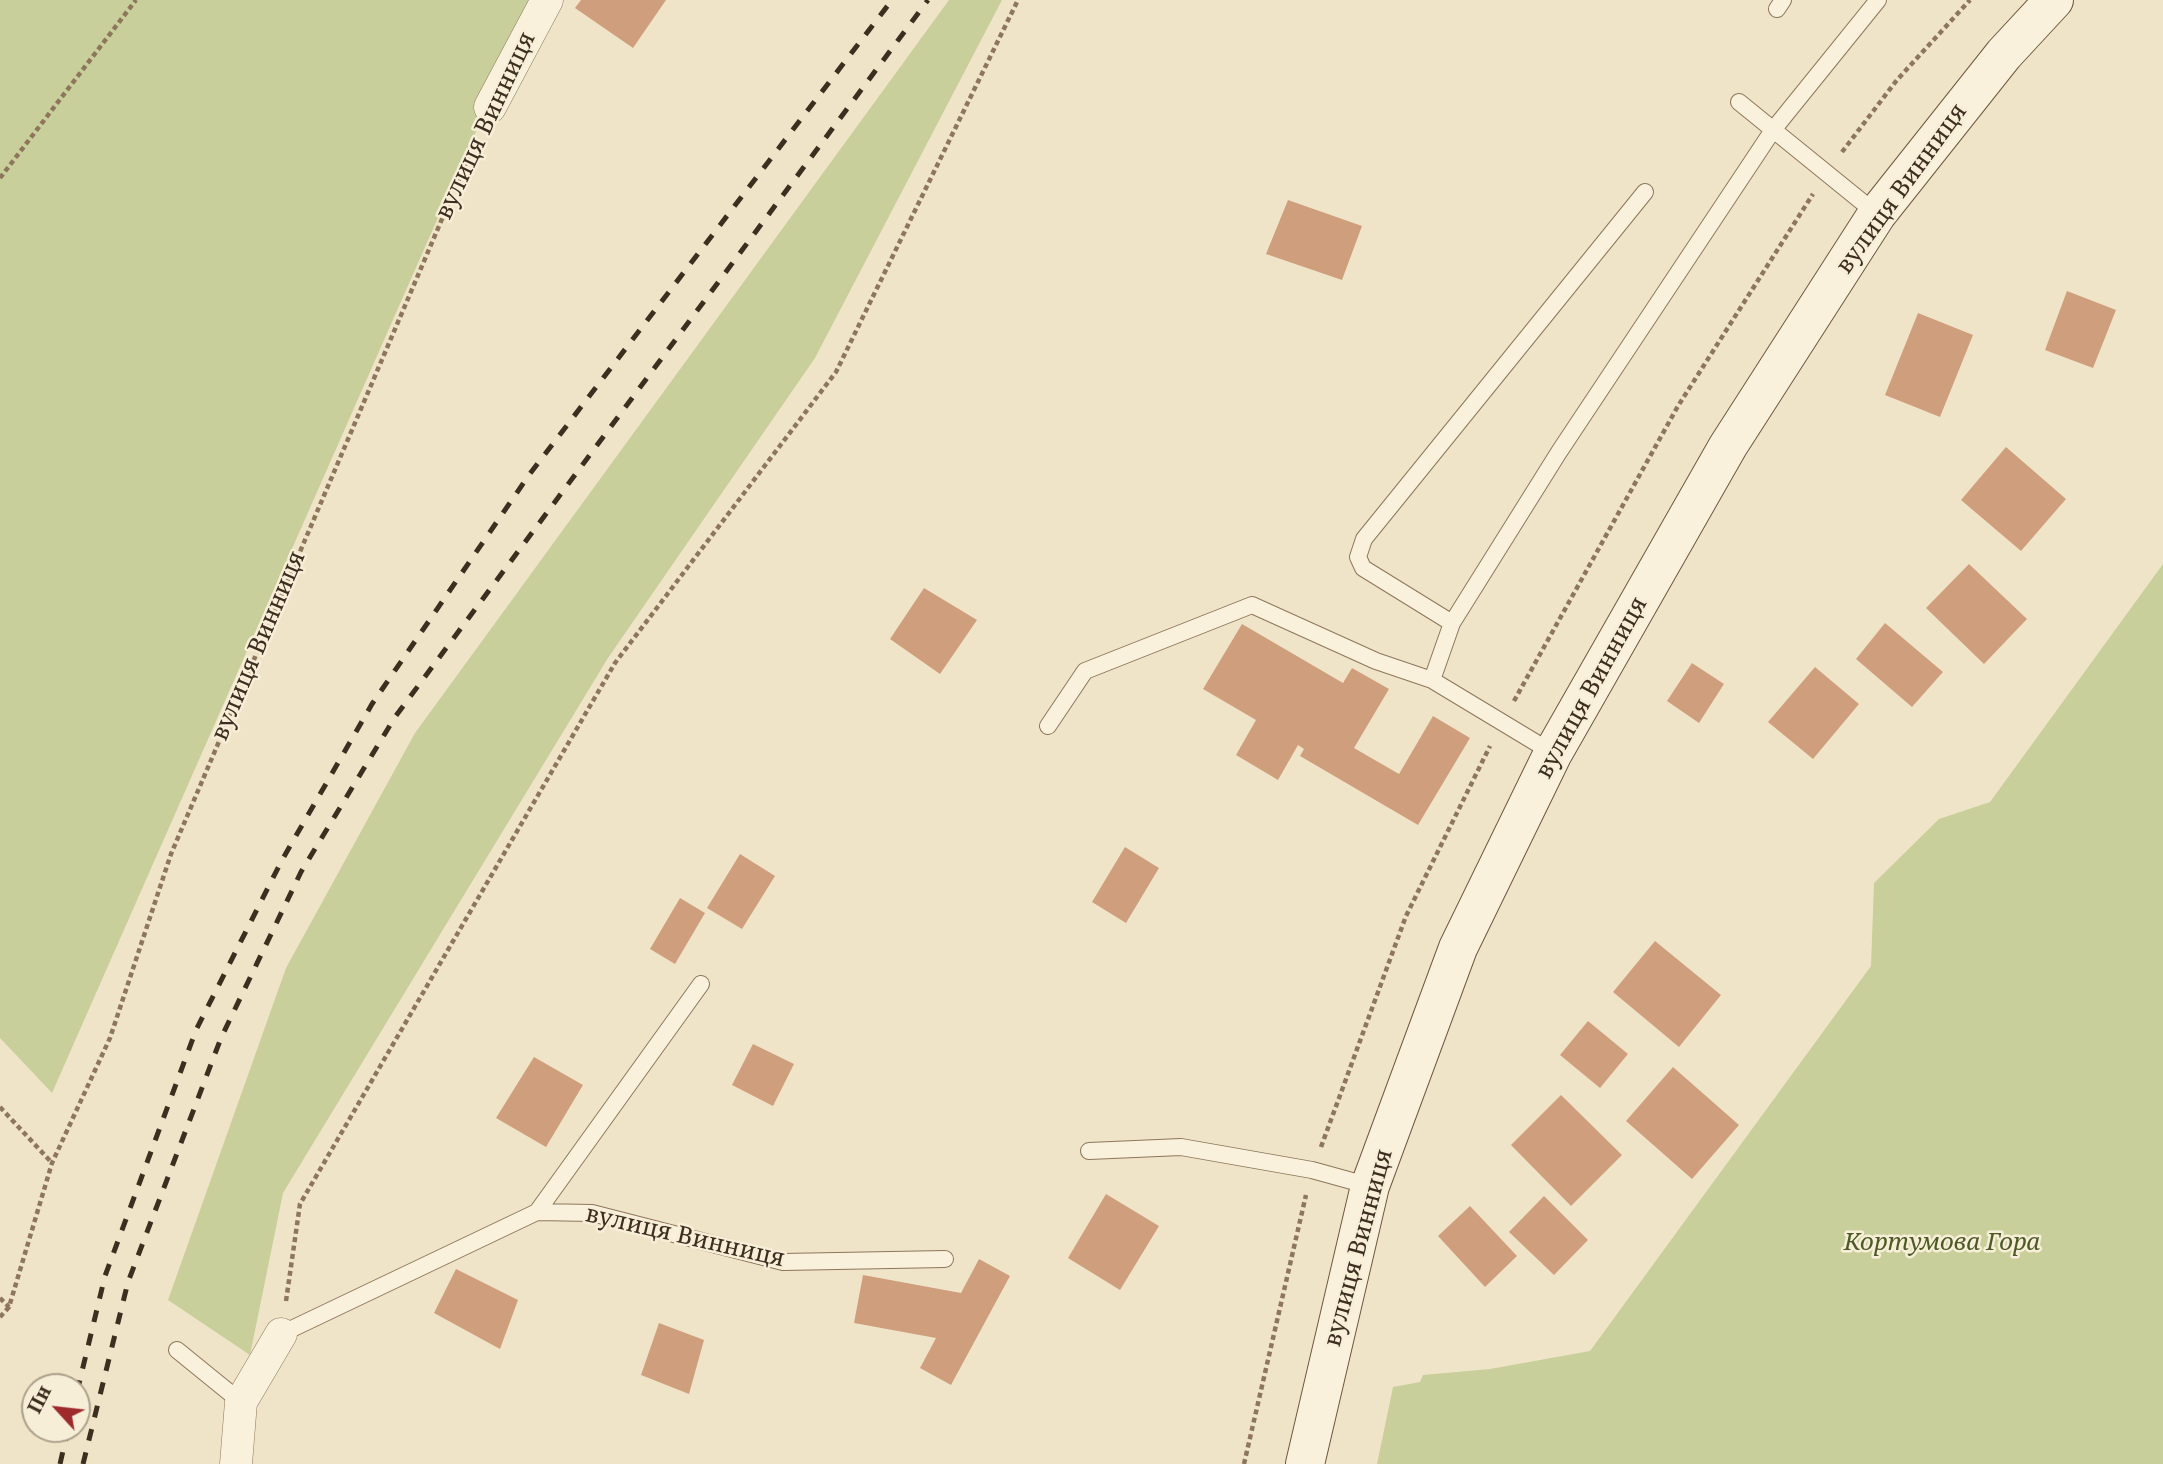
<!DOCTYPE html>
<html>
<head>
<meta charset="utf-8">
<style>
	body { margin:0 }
	#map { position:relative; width:2163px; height:1464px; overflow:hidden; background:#f0e4c8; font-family:"Noto Serif",serif }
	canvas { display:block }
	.north { position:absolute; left:21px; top:1373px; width:70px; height:70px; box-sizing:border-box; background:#f7eed8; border:2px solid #ada18e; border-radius:50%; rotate:297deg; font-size:19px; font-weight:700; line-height:28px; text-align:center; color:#3d2e20 }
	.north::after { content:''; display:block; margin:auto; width:24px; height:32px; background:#9e2a2b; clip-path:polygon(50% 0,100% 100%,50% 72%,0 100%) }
</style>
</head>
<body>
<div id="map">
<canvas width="2163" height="1464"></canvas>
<div class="north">Пн</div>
</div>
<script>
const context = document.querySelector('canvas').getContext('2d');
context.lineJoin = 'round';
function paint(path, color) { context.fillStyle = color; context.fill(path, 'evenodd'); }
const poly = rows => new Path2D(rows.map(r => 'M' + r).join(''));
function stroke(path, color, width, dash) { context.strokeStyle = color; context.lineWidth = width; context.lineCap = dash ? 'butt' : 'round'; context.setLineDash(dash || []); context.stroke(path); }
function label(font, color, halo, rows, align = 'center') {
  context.font = font + ' "Noto Serif",serif'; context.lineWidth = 5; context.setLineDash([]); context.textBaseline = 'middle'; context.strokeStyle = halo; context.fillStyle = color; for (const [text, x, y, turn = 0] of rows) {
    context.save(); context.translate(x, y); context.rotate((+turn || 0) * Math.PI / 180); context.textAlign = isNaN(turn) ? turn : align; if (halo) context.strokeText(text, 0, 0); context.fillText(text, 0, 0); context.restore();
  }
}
const green = poly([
	[0,0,534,0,52,1093,0,1038],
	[949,0,1002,0,815,358,608,658,283,1193,250,1355,168,1300,286,968,415,733],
	[2163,564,2163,1464,1377,1464,1393,1387,1420,1382,1423,1375,1490,1369,1590,1351,1871,966,1874,883,1939,819,1990,802]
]);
const building = poly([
	[581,0,666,0,633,48,575,8],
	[1288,200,1362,226,1342,280,1266,254],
	[2067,291,2116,310,2093,368,2045,350],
	[1918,313,1973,335,1940,417,1885,395],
	[2006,447,2066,499,2021,551,1961,500],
	[1969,564,2027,619,1984,664,1926,608],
	[924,588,977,620,940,674,890,639],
	[1885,623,1943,672,1912,707,1856,659],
	[1242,624,1343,683,1352,668,1389,689,1354,748,1399,774,1433,716,1470,738,1418,825,1300,756,1304,749,1298,745,1278,780,1236,755,1256,720,1203,689],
	[1692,663,1724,684,1699,723,1667,701],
	[1815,667,1859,704,1813,759,1768,722],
	[1125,847,1159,868,1126,923,1092,902],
	[740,854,775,876,742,929,707,908],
	[680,898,705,913,675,964,650,949],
	[1655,941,1721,995,1679,1047,1613,992],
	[1588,1021,1628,1054,1600,1088,1560,1055],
	[753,1044,794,1064,773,1106,732,1085],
	[534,1057,583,1085,546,1147,496,1118],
	[1673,1067,1739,1125,1692,1179,1626,1121],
	[1561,1095,1622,1155,1571,1206,1511,1145],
	[1106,1194,1159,1226,1120,1290,1068,1258],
	[1544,1196,1588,1240,1554,1275,1509,1232],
	[1470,1206,1517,1256,1485,1287,1438,1236],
	[979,1259,1010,1276,951,1385,920,1368,936,1338,854,1323,863,1275,961,1293],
	[456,1269,518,1300,500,1349,434,1313],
	[659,1323,704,1340,689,1394,641,1375]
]);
const path = poly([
	[1842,152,1897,80,1970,0],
	[0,178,136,0],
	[1514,701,1678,406,1813,194],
	[0,1107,52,1163],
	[1321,1147,1406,916,1490,746],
	[0,1298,9,1307],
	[286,1301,300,1204,615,663,836,372,1018,0],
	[0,1317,9,1307,52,1163,110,1038,171,854,477,137],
	[1244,1464,1306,1195]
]);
const service = poly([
	[1777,9,1783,0],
	[1739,102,1877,214],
	[1452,623,1363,568,1358,557,1364,539,1645,192],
	[1432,680,1452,623,1559,452,1773,130,1878,0],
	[1048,726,1085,671,1252,605,1376,661,1432,680,1553,753],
	[1089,1151,1181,1147,1312,1170,1370,1186],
	[537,1212,701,984],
	[281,1334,537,1212,592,1213,783,1262,945,1259],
	[177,1350,241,1402]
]);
const minor = poly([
	[490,107,547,0],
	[236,1464,241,1402,281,1334]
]);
const secondary = poly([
	[1305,1464,1370,1186,1458,948,1553,753,1728,446,1877,214,2004,54,2054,0]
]);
const rail = poly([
	[77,1392,105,1276,196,1030,282,860,372,704,529,475,892,0],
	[60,1464,68,1429],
	[83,1464,128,1282,221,1038,301,872,395,717,928,0]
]);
const streetNames = [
	["вулиця Винниця",486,126,-65],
	["вулиця Винниця",1902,189,-54],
	["вулиця Винниця",259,646,-67],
	["вулиця Винниця",1592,688,-61],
	["вулиця Винниця",685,1237,13],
	["вулиця Винниця",1359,1248,-75]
];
const parkNames = [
	["Кортумова Гора",1942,1243]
];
paint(green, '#c9cf9b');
paint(building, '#cf9f7d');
stroke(service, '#8d765c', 18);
stroke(minor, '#8d765c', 33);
stroke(secondary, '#6f573f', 40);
stroke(path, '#8d765c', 4.5, [5, 3.5]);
stroke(service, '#faf1dc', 16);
stroke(minor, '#faf1dc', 32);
stroke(secondary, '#faf1dc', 38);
stroke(rail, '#3d2e20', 5, [12, 12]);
label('24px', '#3d2e20', '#f7eed8', streetNames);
label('italic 24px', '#4d5a26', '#f7eed8', parkNames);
</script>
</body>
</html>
